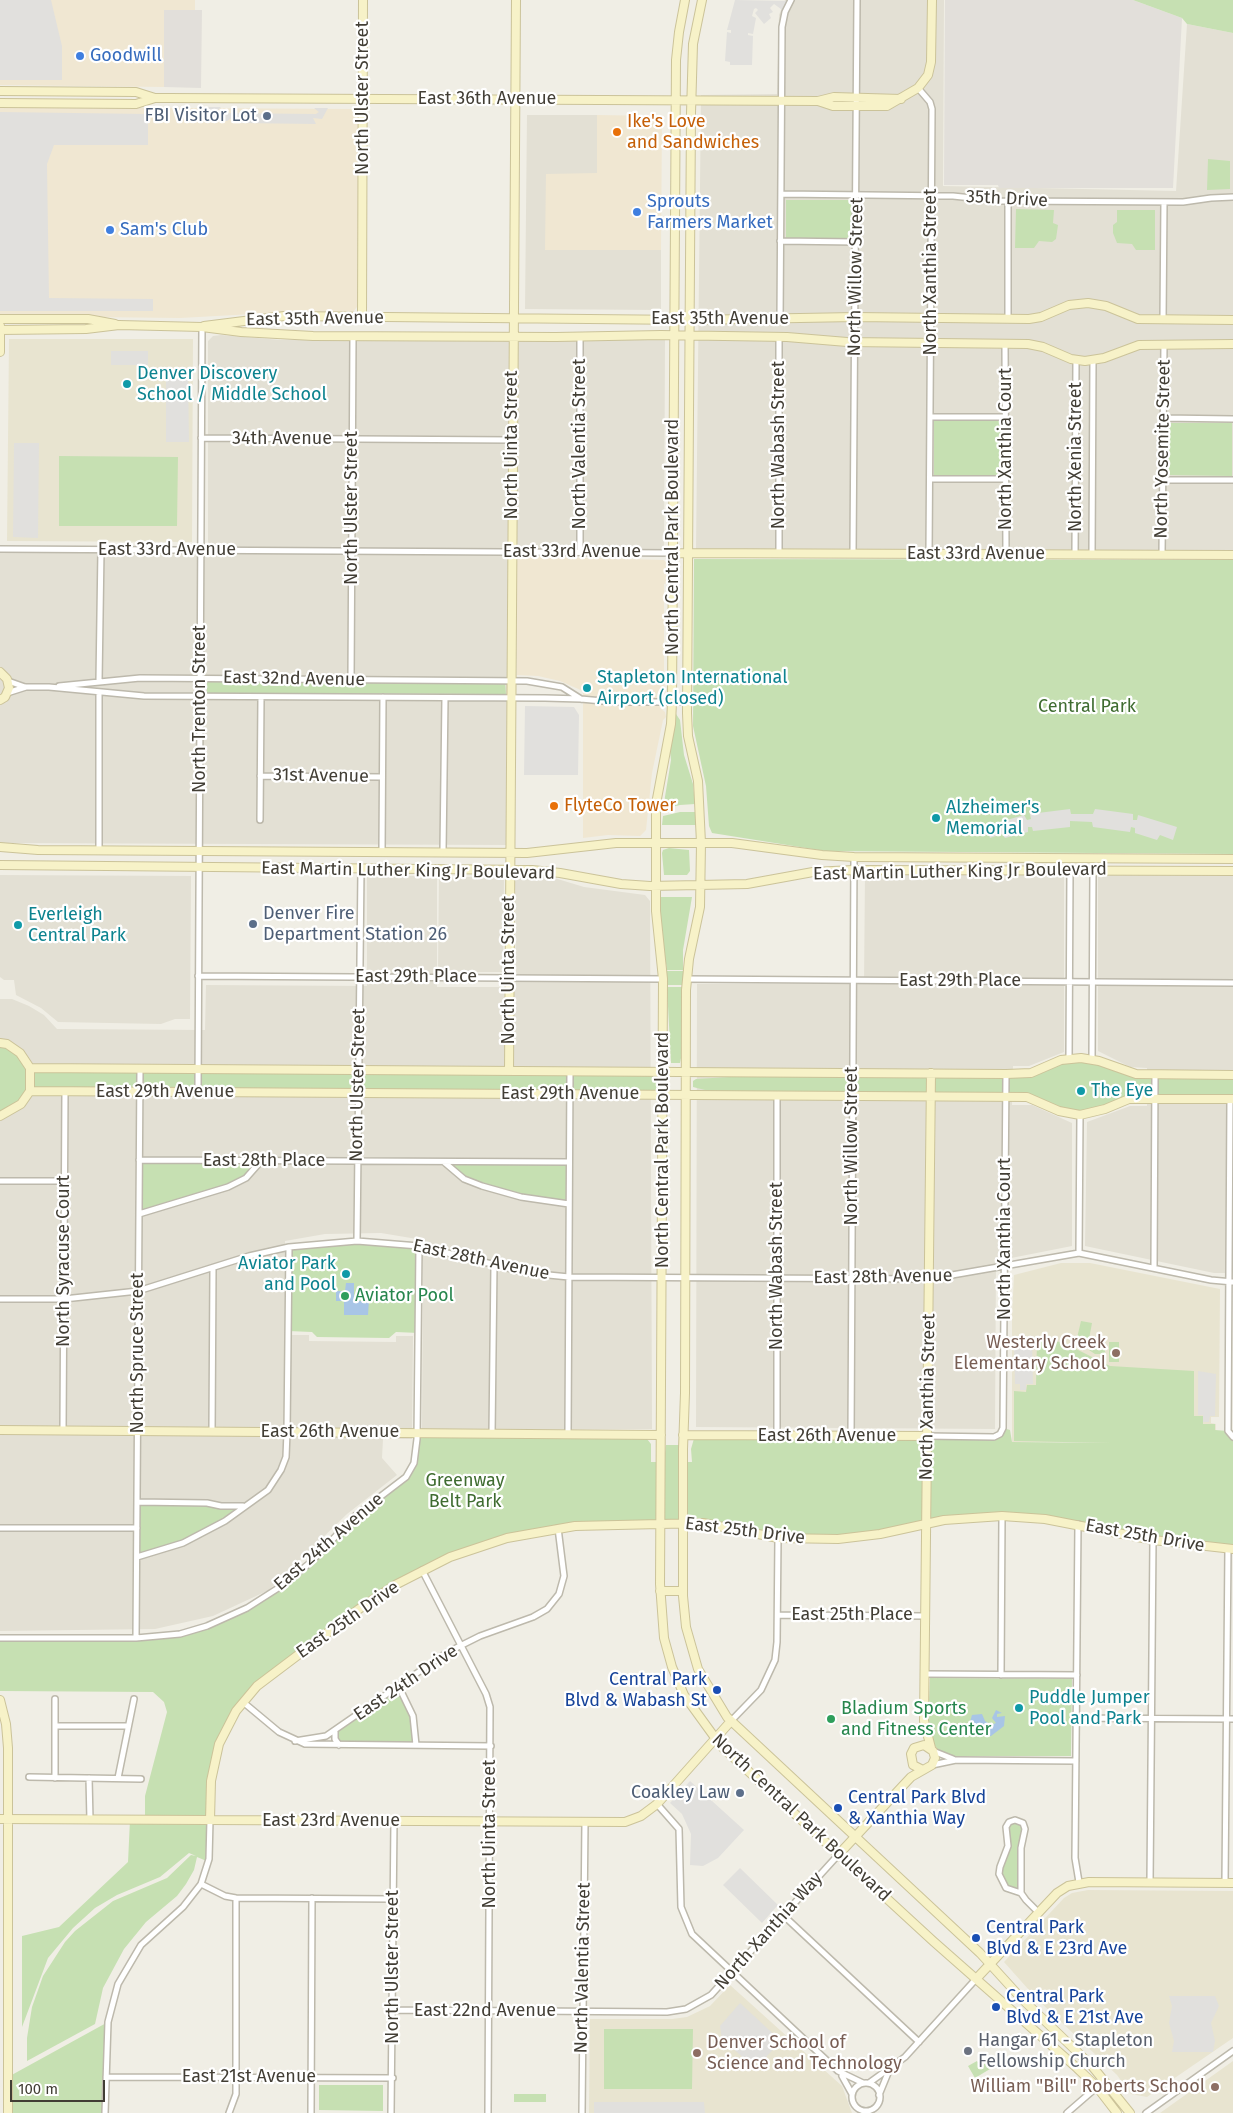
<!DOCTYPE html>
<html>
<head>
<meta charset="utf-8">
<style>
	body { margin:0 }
	#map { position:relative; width:1233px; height:2113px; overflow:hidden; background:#f0eee5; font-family:"Fira Sans",sans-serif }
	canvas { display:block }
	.scale { position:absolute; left:10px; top:2080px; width:95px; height:22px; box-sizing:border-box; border:2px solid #423e35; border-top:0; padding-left:6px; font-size:15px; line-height:18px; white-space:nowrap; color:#423e35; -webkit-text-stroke:4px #fff; paint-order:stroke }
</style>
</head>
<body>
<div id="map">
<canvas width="1233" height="2113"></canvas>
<div class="scale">100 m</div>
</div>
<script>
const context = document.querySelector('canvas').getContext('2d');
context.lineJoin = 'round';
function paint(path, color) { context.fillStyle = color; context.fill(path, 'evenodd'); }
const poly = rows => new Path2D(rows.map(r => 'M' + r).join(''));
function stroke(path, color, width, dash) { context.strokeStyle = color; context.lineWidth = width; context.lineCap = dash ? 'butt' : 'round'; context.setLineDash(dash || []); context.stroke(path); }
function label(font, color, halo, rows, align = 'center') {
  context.font = font + ' "Fira Sans",sans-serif'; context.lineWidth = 4.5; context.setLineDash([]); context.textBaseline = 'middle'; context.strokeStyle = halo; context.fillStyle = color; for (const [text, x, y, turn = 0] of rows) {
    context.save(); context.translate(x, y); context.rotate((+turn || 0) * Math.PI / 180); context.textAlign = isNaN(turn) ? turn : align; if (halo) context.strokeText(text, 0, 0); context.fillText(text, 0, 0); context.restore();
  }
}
const residential = poly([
	[785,0,944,0,943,186,1176,191,1187,24,1233,33,1233,553,1084,558,696,549,701,95,777,94,779,15],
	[527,115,597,115,597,174,545,250,661,250,661,310,525,309],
	[221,335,281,340,665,340,664,556,508,556,507,845,0,843,0,553,208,553,208,341,213,336],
	[865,874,1064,874,1064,1052,1029,1066,1013,1066,1012,1105,1032,1105,1072,1123,1072,1246,996,1261,995,1429,696,1427,697,984,864,984],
	[0,875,191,876,190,1019,175,1019,161,1024,58,1022,41,1008,16,995,14,980,4,980,0,977],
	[1098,875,1233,876,1233,1273,1214,1273,1085,1246,1087,1122,1130,1106,1147,1106,1147,1068,1130,1067,1098,1051],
	[367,876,437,876,437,987,516,987,515,876,551,877,584,887,645,895,650,901,652,1429,422,1429,423,1240,381,1233,325,1234,285,1241,285,1335,309,1335,309,1341,396,1342,396,1336,413,1336,412,1439,383,1439,382,1458,397,1475,347,1514,269,1590,213,1616,155,1629,0,1631,0,999,12,999,29,1006,44,1015,57,1029,205,1030,206,985,367,986],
	[439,877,504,877,503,972,438,972]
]);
const commercial = poly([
	[0,0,195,0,195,10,164,10,164,87,0,85],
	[0,107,355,109,358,111,359,120,357,307,352,313,290,312,180,318,0,316],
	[597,115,660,116,662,118,661,250,545,250,546,174,597,173],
	[520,556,664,560,667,563,667,583,664,584,664,684,666,691,659,697,660,708,665,712,666,717,663,720,652,773,646,830,640,836,608,835,583,838,583,691,560,681,538,676,517,675,516,562]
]);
const industrial = poly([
	[945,0,1133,0,1182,18,1173,188,999,188,998,185,944,185],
	[164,10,202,10,201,88,164,87]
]);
const education = poly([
	[9,339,193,339,192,542,7,541],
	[1061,1263,1090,1263,1220,1289,1219,1417,1211,1417,1211,1423,1216,1424,1216,1443,1012,1442,1012,1315,1014,1275],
	[1088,1890,1233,1891,1233,2038,1147,2097,1131,2094,1117,2075,1037,1999,1004,1962,1064,1898,1072,1893],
	[730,1985,842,2086,852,2113,589,2113,590,2019,672,2019,687,2017,710,2006],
	[1233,2061,1233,2113,1160,2113]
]);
const green = poly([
	[1133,0,1233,0,1233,33,1187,24,1182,18],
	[1208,159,1230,161,1230,189,1207,190],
	[786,200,852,200,852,238,786,238],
	[1016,209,1054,210,1053,223,1058,225,1056,239,1052,242,1039,241,1034,248,1015,248],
	[1117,210,1155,210,1155,250,1136,250,1132,244,1117,243,1113,233,1113,225,1117,222],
	[934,421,1002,421,1001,475,934,475],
	[1167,423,1232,423,1232,476,1167,475],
	[59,456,178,457,177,526,59,526],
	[694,559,1233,560,1233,854,825,851,712,833,709,826,706,786,693,726],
	[207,682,505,684,506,694,207,693],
	[676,714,680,720,684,755,693,784,695,804,680,805,663,809,671,760,670,751],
	[680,812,696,812,696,825,662,825,663,816],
	[669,848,689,850,690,871,687,875,664,875,662,853,663,850],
	[659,897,692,897,683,950,683,970,667,970,660,923],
	[667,971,683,971,683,985,667,985],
	[667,987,682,987,682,1053,680,1063,671,1063],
	[0,1043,7,1044,31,1068,663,1073,663,1095,31,1091,0,1116],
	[1081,1058,1122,1071,1233,1075,1233,1099,1139,1098,1080,1115,1039,1100,713,1092,693,1087,693,1081,696,1079,762,1075,1031,1073],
	[139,1160,261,1161,240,1182,139,1214],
	[444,1162,569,1162,569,1204,535,1200,464,1179],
	[357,1241,419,1246,419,1333,396,1332,389,1338,317,1337,312,1332,288,1331,289,1247],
	[1081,1321,1092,1323,1089,1339,1077,1338],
	[1037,1340,1062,1342,1110,1366,1194,1371,1194,1416,1203,1416,1203,1424,1215,1424,1215,1430,1228,1431,1233,1437,1233,1549,1201,1546,1045,1519,963,1518,880,1534,797,1540,710,1524,556,1528,463,1552,378,1596,243,1702,214,1760,209,1862,197,1857,194,1870,186,1884,177,1896,146,1922,124,1949,103,1988,95,2024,27,2061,27,2038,32,2007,43,1976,65,1942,75,1931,113,1901,167,1878,191,1855,196,1856,189,1853,160,1877,117,1895,95,1908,73,1928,48,1958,22,2027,22,1936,59,1927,128,1862,130,1820,145,1820,145,1796,167,1712,164,1702,153,1692,0,1691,0,1638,168,1636,215,1623,275,1591,313,1561,353,1518,410,1471,418,1433,647,1439,651,1444,651,1462,664,1462,666,1445,679,1445,678,1462,692,1462,691,1449,695,1435,994,1437,1003,1428,1010,1430,1012,1442,1112,1443,1014,1441,1014,1391,1026,1392,1027,1385,1036,1385],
	[1089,1342,1105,1342,1105,1354,1095,1354,1089,1350],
	[1109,1342,1119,1342,1119,1362,1109,1362],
	[137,1502,244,1506,195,1538,137,1557],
	[930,1678,1072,1679,1071,1756,955,1756,939,1751,931,1741,928,1724],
	[398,1685,411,1712,416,1745,339,1745,335,1732],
	[1013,1822,1021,1824,1023,1828,1019,1843,1017,1890,1005,1883,1001,1870,1010,1844,1008,1828],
	[108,2022,105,2113,8,2113,8,2077],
	[604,2029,693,2029,692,2089,604,2089],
	[991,2060,995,2066,975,2078,968,2066,977,2061,981,2066],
	[319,2085,383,2085,383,2111,319,2110],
	[514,2094,546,2094,546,2102,514,2102]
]);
const parking = poly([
	[0,0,51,0,62,46,62,80,0,80],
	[735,0,788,1,781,14,781,9,774,4,770,8,773,12,769,14,771,18,764,24,755,13,758,10,756,8,754,9,752,16,756,18,753,34,748,33,748,35,753,36,752,65,730,65,730,62,725,61,727,32,731,33,731,30,727,30],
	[206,107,221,107,218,110,219,113,316,114,319,112,314,108,328,108,322,119,313,118,316,124,238,123,233,117,227,121,217,121,212,119,210,110],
	[0,112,148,114,148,145,54,145,47,164,49,298,153,299,153,311,0,311],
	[111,351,148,351,148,365,111,365],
	[166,370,188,370,189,442,166,442],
	[14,443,39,443,38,538,13,537],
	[525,706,574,707,579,715,578,775,524,775],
	[1070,809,1071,814,1093,814,1095,809,1133,814,1133,820,1137,820,1138,815,1177,827,1173,840,1160,835,1157,840,1135,833,1135,828,1131,827,1130,832,1093,827,1092,822,1070,821,1070,827,1033,831,1032,827,1028,827,1028,832,1005,838,1002,834,990,838,986,826,1024,815,1027,820,1031,819,1030,814],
	[1032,1340,1033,1384,1026,1384,1026,1390,1020,1390,1020,1384,1015,1384,1014,1342],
	[1198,1371,1216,1374,1215,1416,1210,1416,1209,1422,1203,1422,1203,1415,1198,1415],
	[690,1781,744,1830,718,1858,703,1866,690,1865,691,1834,682,1814,670,1803],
	[740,1868,778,1905,762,1923,723,1885],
	[1169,1996,1215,1996,1219,2006,1211,2023,1215,2041,1213,2052,1172,2052,1174,2041,1169,2023,1172,2006],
	[740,2003,781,2041,767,2056,765,2062,747,2061,722,2039,720,2026],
	[594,2102,704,2102,705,2113,594,2113]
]);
const water = poly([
	[346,1283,354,1283,354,1301,369,1301,368,1315,344,1315,344,1301,336,1301,336,1291,345,1291],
	[996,1710,1002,1713,997,1714,997,1717,1005,1716,1004,1726,991,1736,986,1736,978,1733,970,1722,972,1715,982,1714,985,1721,991,1725,996,1723,992,1718]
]);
const street = poly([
	[918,88,930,102,932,109,929,554],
	[781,194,953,196,1000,201,1183,202,1211,198,1233,197],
	[1008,201,1008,319],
	[780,241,856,242],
	[780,320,782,27,785,12,791,0],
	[1163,320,1164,202],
	[1005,344,1006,554],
	[930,417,1005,417],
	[1163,418,1233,419],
	[201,438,512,440],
	[930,479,1006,479],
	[1163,480,1233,480],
	[0,549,673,553],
	[580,552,580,336],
	[779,553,779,337],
	[853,554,857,0],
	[1075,555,1076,360],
	[1092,555,1093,360],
	[1162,555,1164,344],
	[351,679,353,336],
	[8,681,25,687],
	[99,681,101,550],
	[59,686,140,678,527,681,562,687,581,699],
	[7,693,26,687,49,687,144,696,545,698,581,699,613,702,687,702],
	[260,776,382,777],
	[260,820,261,697],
	[99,850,99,693],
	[382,851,383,697],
	[443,851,445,698],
	[198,976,663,979],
	[687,979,1233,983],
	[1069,1059,1070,870],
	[1092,1059,1093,870],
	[198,1091,202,327],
	[1230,1099,1228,1431,1233,1437],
	[139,1160,569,1162],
	[444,1162,464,1179,482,1186,521,1197,569,1204],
	[0,1181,64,1181],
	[139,1214,228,1187,246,1178,261,1161],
	[357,1241,361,869],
	[1079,1253,1080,1115],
	[1154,1268,1155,1074],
	[0,1299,64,1299,138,1291,249,1256,289,1247,357,1241,419,1246,528,1273,569,1277,929,1279,1079,1253,1211,1280,1233,1282],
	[63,1430,65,1091],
	[212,1432,213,1268],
	[492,1434,494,1265],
	[568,1434,570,1071],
	[777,1436,777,1096],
	[851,1436,854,857],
	[927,1436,994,1437,1000,1434,1003,1428,1006,1074],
	[137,1502,207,1503,221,1506,243,1506],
	[1078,1524,1075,1858,1079,1882],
	[0,1528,137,1528],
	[137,1557,183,1543,225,1521,268,1490,281,1470,286,1457,287,1432,289,1247],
	[422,1570,486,1694,490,1707,488,2113],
	[778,1615,926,1616],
	[0,1638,136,1638,180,1634,207,1626,247,1608,283,1585,311,1562,355,1516,406,1477,414,1463,417,1439,419,1246],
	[136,1638,140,1069],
	[925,1674,1077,1675],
	[1001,1675,1002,1516],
	[398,1685,413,1716,416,1745],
	[243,1702,279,1732,305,1744,491,1746],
	[1076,1718,1233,1719],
	[731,1721,761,1690,775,1660,777,1642,778,1538],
	[55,1726,128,1726],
	[335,1732,335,1739,339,1745],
	[295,1741,326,1736,446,1653,480,1636,533,1617,547,1609,559,1594,564,1576,558,1528],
	[933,1751,953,1759],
	[932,1765,956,1760,1076,1761],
	[29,1777,141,1779],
	[55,1778,55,1699],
	[89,1778,90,1820],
	[118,1778,134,1699],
	[657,1804,679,1829,681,1907,692,1934,838,2071,863,2083],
	[1150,1882,1153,1540],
	[1225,1882,1228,1548],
	[201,1884,225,1896,236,1898,394,1899],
	[1021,1893,1006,1888,999,1874,1000,1867,1008,1846,1006,1827,1009,1822,1015,1820,1023,1823,1025,1829,1021,1848,1021,1893,1026,1900,1038,1912],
	[784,1916,919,2042],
	[393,2010,667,2012,686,2009,711,1995,839,1854],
	[842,2076,852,2094],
	[106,2077,393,2078],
	[869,2083,905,2057,976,1979],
	'852 2097a14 14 0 1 1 28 0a14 14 0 1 1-28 0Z',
	[879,2095,888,2073],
	[105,2113,108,2022,118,1984,141,1945,183,1907,201,1884,209,1859,210,1820],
	[229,2113,236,2094,236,1898],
	[311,2113,312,1898],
	[391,2113,394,1821],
	[582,2113,585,1822],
	[1067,2113,1097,2087],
	[1146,2113,1233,2051]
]);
const secondary = poly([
	[685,0,679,32,676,60,672,702,671,724,656,804,656,911,663,979,660,1584,664,1638,672,1667,684,1695,721,1746,933,1941,1077,2068,1097,2087,1117,2113],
	[702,0,693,44,691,113,687,713,688,736,698,781,701,843,700,907,689,959,686,990,685,1393,683,1449,683,1596,686,1627,698,1669,727,1717,980,1953,1021,1998,1092,2066,1130,2113],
	[0,91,136,92,155,98,167,98,818,101,834,97,901,99],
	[818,101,833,106,887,106,918,88,928,75,931,62,932,0],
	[0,103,136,104,155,98],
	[362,317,363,0],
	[0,319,88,319,115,324],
	[204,326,284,316,690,320,855,317,1029,319,1041,317,1069,305,1088,303,1106,306,1138,319,1233,320],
	[0,330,86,329,119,325,202,327,241,332,313,336,556,337,661,335,787,337,847,342,1028,344,1043,347,1071,359,1085,361,1104,358,1139,345,1233,344],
	[0,352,0,326],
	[673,553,1233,555],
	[0,672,7,679,9,688,5,697,0,700],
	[0,847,38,850,527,853,616,843,732,843,822,855,854,857,1233,859],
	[0,865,532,870,560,873,621,884,650,886,747,884,813,872,853,870,1233,871],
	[0,1043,7,1044,20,1053,30,1068,30,1091],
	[30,1068,1006,1074,1031,1073,1061,1060,1081,1058,1099,1061,1136,1074,1233,1075],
	[509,1071,516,0],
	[931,1073,924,1721,931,1748],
	[30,1091,1027,1097,1059,1111,1080,1115,1105,1109,1129,1099,1233,1099],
	[0,1116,21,1104,30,1091],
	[0,1430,661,1435],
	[683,1435,927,1436],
	[660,1591,683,1591],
	[0,1700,6,1724,8,1748,8,2113],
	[0,1819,625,1822,641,1816,657,1804,731,1721],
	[210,1820,211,1781,219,1744,236,1711,257,1686,359,1609,395,1585,450,1557,507,1538,575,1526,703,1523,778,1538,838,1539,880,1534,944,1520,1002,1516,1045,1519,1153,1540,1233,1549],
	[839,1854,911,1777,932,1765,935,1758,933,1751,924,1745,914,1748,911,1754,913,1765,923,1770],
	[976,1979,1057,1893,1068,1886,1089,1882,1233,1883]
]);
const markers = [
	[80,56,5,"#3f7fe0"],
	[267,116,5,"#5c6f8a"],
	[617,132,5,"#e8710a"],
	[637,212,5,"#3f7fe0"],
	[110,230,5,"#3f7fe0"],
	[127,384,5,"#0f9aa8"],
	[587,688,5,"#0f9aa8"],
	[554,806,5,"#e8710a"],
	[936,818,5,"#0f9aa8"],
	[253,924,5,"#5c6f8a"],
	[18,925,5,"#0f9aa8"],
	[1081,1091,5,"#0f9aa8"],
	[346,1274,5,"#0f9aa8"],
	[345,1296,5,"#2e9e5b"],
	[1116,1353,5,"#8d6e63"],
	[717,1690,5,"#1a4fb4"],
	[1019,1708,5,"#0f9aa8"],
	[831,1719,5,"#2e9e5b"],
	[740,1793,5,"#5c6f8a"],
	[838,1808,5,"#1a4fb4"],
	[976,1938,5,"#1a4fb4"],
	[996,2007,5,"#1a4fb4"],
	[968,2051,5,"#6b7280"],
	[697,2053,5,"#8d6e63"],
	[1215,2087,5,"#8d6e63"]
];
const shopNames = [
	["Goodwill",90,56],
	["Sprouts",647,202],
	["Farmers Market",647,223],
	["Sam's Club",120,230]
];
const streetNames = [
	["North Ulster Street",363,98,-90],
	["East 36th Avenue",487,99],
	["35th Drive",1007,199,3],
	["North Xanthia Street",931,272,-90],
	["North Willow Street",856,277,-89],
	["East 35th Avenue",315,319,-1],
	["East 35th Avenue",720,319],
	["34th Avenue",282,439],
	["North Valentia Street",580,444,-90],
	["North Uinta Street",512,445,-90],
	["North Wabash Street",779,445,-90],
	["North Xanthia Court",1006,449,-90],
	["North Yosemite Street",1163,449,-89],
	["North Xenia Street",1076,457,-90],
	["North Ulster Street",352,508,-90],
	["North Central Park Boulevard",673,537,-90],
	["East 33rd Avenue",167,550],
	["East 33rd Avenue",572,552],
	["East 33rd Avenue",976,554],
	["East 32nd Avenue",294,679,1],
	["North Trenton Street",200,709,-90],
	["31st Avenue",321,776,1],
	["East Martin Luther King Jr Boulevard",408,871,1],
	["East Martin Luther King Jr Boulevard",960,872,-1],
	["North Uinta Street",509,970,-90],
	["East 29th Place",416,977],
	["East 29th Place",960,981],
	["North Ulster Street",358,1085,-89],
	["East 29th Avenue",165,1092],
	["East 29th Avenue",570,1094],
	["North Willow Street",852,1146,-90],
	["North Central Park Boulevard",663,1150,-90],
	["East 28th Place",264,1161],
	["North Xanthia Court",1005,1239,-90],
	["East 28th Avenue",481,1260,12],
	["North Syracuse Court",64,1261,-90],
	["North Wabash Street",777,1266,-90],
	["East 28th Avenue",883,1277,-1],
	["North Spruce Street",138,1353,-90],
	["North Xanthia Street",928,1397,-89],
	["East 26th Avenue",330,1432],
	["East 26th Avenue",827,1436],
	["East 25th Drive",745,1531,7],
	["East 25th Drive",1145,1536,10],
	["East 24th Avenue",329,1542,-41],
	["East 25th Place",852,1615],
	["East 25th Drive",348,1620,-35],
	["East 24th Drive",406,1683,-34],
	["North Central Park Boulevard",801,1818,43],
	["East 23rd Avenue",331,1821],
	["North Uinta Street",490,1834,-90],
	["North Xanthia Way",769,1931,-48],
	["North Ulster Street",393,1967,-90],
	["North Valentia Street",583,1968,-89],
	["East 22nd Avenue",485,2011],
	["East 21st Avenue",249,2077]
];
const serviceNames = [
	["FBI Visitor Lot",257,116],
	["Denver Fire",263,914,"left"],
	["Department Station 26",263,935,"left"],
	["Coakley Law",730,1793]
];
const foodNames = [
	["Ike's Love",627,122],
	["and Sandwiches",627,143],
	["FlyteCo Tower",564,806]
];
const cultureNames = [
	["Denver Discovery",137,374],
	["School / Middle School",137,395],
	["Stapleton International",597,678],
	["Airport (closed)",597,699],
	["Alzheimer's",946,808],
	["Memorial",946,829],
	["Everleigh",28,915],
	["Central Park",28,936],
	["The Eye",1091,1091],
	["Aviator Park",336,1264,"right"],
	["and Pool",336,1285,"right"],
	["Puddle Jumper",1029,1698],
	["Pool and Park",1029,1719]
];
const parkNames = [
	["Central Park",1087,707],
	["Greenway",465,1481],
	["Belt Park",465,1502]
];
const leisureNames = [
	["Aviator Pool",355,1296],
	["Bladium Sports",841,1709],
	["and Fitness Center",841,1730]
];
const educationNames = [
	["Westerly Creek",1106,1343],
	["Elementary School",1106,1364],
	["Denver School of",707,2043,"left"],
	["Science and Technology",707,2064,"left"],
	["William \"Bill\" Roberts School",1205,2087]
];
const transitNames = [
	["Central Park",707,1680,"right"],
	["Blvd & Wabash St",707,1701,"right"],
	["Central Park Blvd",848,1798],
	["& Xanthia Way",848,1819],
	["Central Park",986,1928],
	["Blvd & E 23rd Ave",986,1949],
	["Central Park",1006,1997],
	["Blvd & E 21st Ave",1006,2018]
];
const worshipNames = [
	["Hangar 61 - Stapleton",978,2041],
	["Fellowship Church",978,2062]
];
paint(residential, '#e3e0d4');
paint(commercial, '#f0e7d2');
paint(industrial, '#e2dfda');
paint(education, '#e8e4d0');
paint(green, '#c6e0b2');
paint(parking, '#e1e0dd');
paint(water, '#a8c5e6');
stroke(street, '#bdb9ac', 8);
stroke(secondary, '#cbc399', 10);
stroke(street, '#fff', 5);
stroke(secondary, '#f7f2c8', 8);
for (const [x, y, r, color] of markers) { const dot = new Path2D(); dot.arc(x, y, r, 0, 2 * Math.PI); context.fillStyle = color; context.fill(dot); stroke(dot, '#fff', 2); }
label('18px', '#366cbe', '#fff', shopNames, 'left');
label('18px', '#423e35', '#fff', streetNames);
label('18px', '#4e5e75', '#fff', serviceNames, 'right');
label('18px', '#c56008', '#fff', foodNames, 'left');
label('18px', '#0d838f', '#fff', cultureNames, 'left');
label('18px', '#3f6c30', '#fff', parkNames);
label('18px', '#27864d', '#fff', leisureNames, 'left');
label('18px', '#785e54', '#fff', educationNames, 'right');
label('18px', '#164399', '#fff', transitNames, 'left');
label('18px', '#5b616d', '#fff', worshipNames, 'left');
</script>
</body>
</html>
